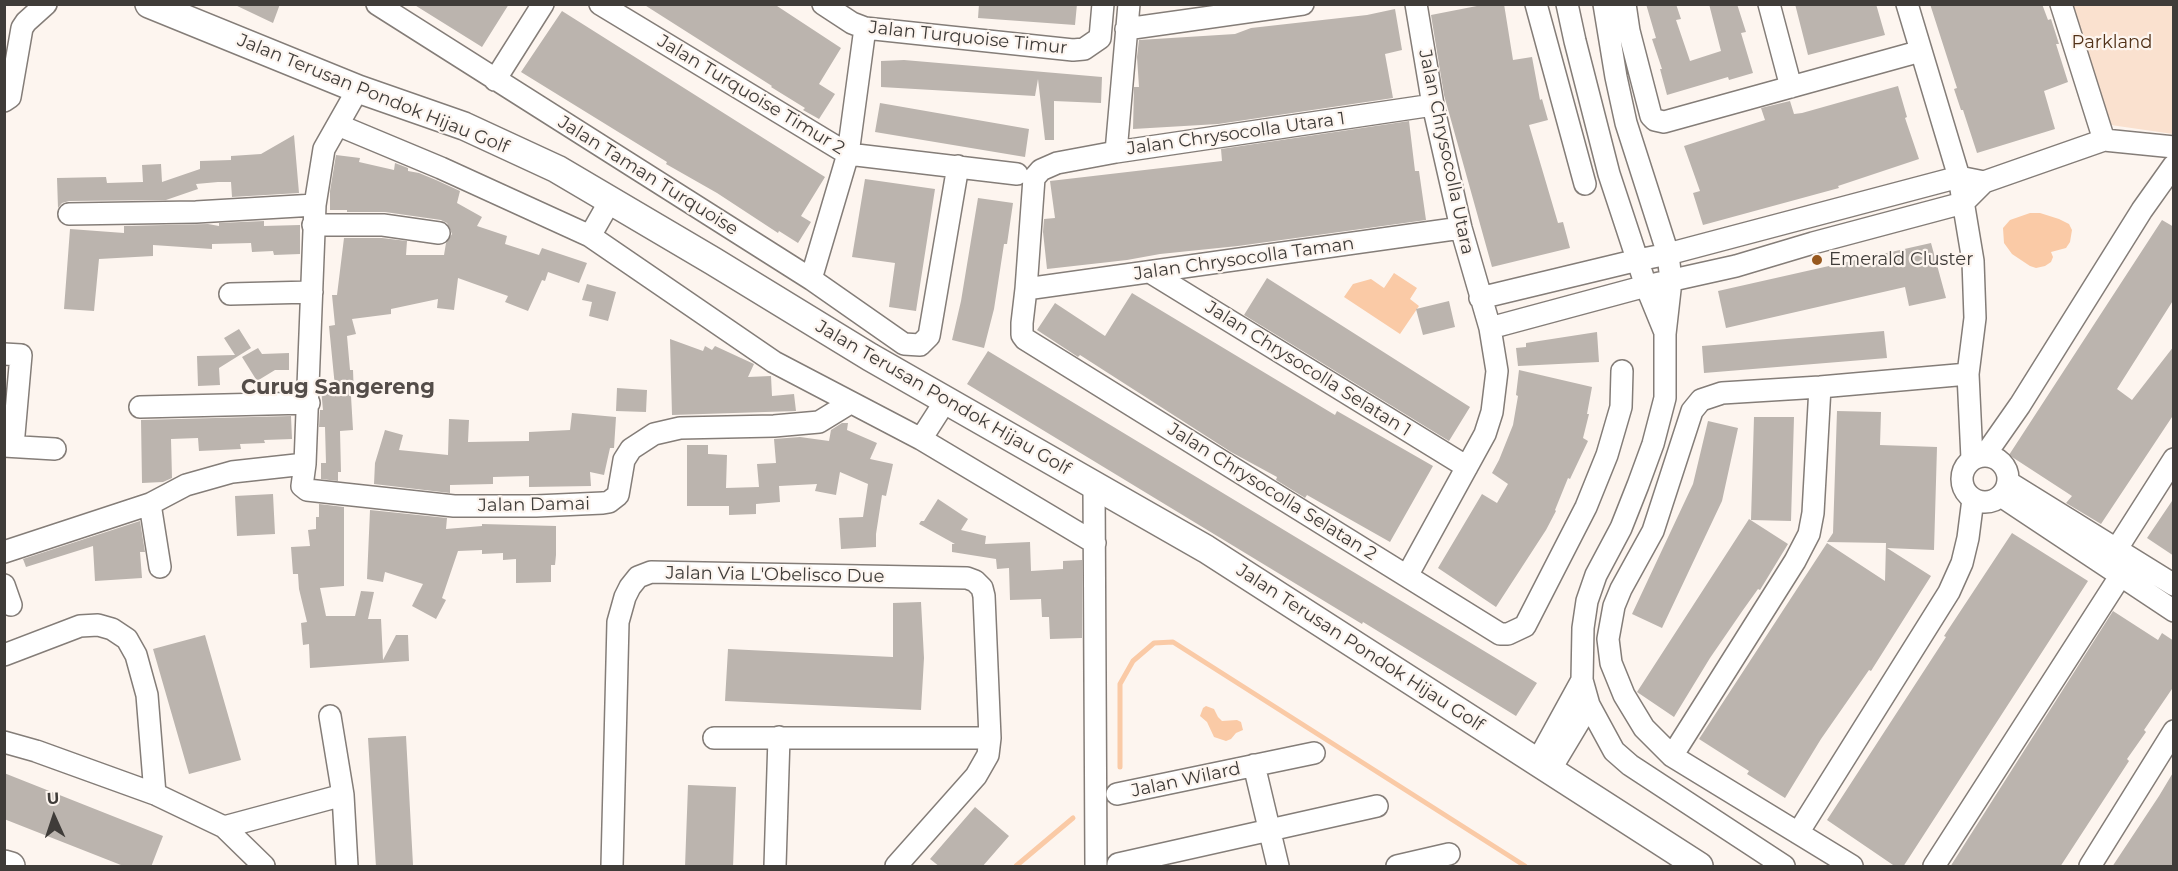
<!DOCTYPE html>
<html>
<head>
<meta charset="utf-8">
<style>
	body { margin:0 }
	#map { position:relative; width:2178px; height:871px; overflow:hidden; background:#fdf5ef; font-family:Montserrat,sans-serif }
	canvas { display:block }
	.frame { position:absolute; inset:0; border:6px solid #3f3c39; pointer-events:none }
	.north { position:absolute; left:24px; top:787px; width:60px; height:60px; -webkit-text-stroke:4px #fdf5ef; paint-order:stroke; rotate:357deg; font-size:16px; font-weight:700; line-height:24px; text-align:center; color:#3f3c39 }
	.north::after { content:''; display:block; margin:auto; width:21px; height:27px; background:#3f3c39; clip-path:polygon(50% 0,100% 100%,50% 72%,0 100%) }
</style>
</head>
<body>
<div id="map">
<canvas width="2178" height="871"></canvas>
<div class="frame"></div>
<div class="north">U</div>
</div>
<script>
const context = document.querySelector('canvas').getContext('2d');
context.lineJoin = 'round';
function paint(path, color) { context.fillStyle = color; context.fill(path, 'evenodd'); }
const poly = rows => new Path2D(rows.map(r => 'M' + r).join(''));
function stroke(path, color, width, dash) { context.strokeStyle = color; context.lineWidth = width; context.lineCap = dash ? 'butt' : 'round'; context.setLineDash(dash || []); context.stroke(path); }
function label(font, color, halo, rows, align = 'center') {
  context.font = font + ' Montserrat,sans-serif'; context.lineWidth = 4.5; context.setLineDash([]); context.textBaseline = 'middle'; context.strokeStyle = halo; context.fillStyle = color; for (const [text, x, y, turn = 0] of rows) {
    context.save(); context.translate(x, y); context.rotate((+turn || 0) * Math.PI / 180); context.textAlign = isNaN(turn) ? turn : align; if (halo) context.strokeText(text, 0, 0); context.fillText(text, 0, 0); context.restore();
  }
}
const green = poly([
	[2060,5,2173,5,2173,134,2097,123]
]);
const water = poly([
	[2030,213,2040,213,2059,219,2069,224,2072,230,2070,242,2066,248,2051,252,2053,257,2051,262,2045,266,2036,268,2030,266,2012,254,2004,243,2003,228,2010,220],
	[1394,273,1417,288,1410,299,1419,306,1400,334,1344,297,1353,284,1371,279,1384,288],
	[1206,706,1214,709,1218,717,1222,721,1237,720,1241,722,1243,730,1236,733,1231,739,1226,741,1214,737,1207,722,1200,716,1203,708]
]);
const stream = poly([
	[1120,767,1120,684,1133,661,1154,643,1173,642,1525,866],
	[1016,866,1073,818]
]);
const building = poly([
	[233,4,280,4,273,23],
	[413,4,509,4,482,47],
	[643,4,774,4,841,48,819,84,835,94,819,119,803,110,805,108,771,87,772,86],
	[979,4,1077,4,1075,25,978,18],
	[1487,4,1504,4,1513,60,1532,57,1540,100,1542,99,1548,120,1529,125,1558,223,1563,222,1570,248,1492,267,1444,95,1431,15],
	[1646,4,1676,4,1681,19,1676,20,1690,61,1721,51,1709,4,1737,4,1746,32,1741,33,1753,73,1729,80,1728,77,1667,95,1660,69,1662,69,1652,39,1656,38],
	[1795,4,1876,4,1885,35,1808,55],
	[1930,4,2042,4,2048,20,2051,19,2059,44,2056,44,2068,82,2044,91,2055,129,1977,153,1963,110,1961,110,1954,89,1957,88],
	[1395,9,1402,50,1385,54,1393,98,1218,124,1133,129,1134,87,1139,87,1137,57,1139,40,1235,34,1251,28,1367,15],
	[562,11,825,177,801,216,811,222,798,243,779,231,778,233,717,193,666,164,667,162,521,72],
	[904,60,1102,77,1101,103,1054,101,1054,140,1045,140,1038,79,1035,96,881,87,881,61],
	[1898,86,1907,117,1905,118,1919,159,1838,186,1839,188,1703,225,1693,193,1700,191,1684,146,1765,120,1761,108,1790,101,1794,114,1802,113],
	[880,103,1029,129,1025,157,875,132],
	[1409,121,1415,171,1419,171,1426,220,1238,246,1160,254,1127,260,1047,269,1043,232,1044,219,1055,218,1050,181,1222,161,1221,149],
	[294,135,299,193,232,197,231,182,218,182,196,184,198,189,166,200,69,201,62,203,58,208,57,178,106,177,107,183,143,182,142,165,161,164,162,182,200,169,200,161,231,160,231,156,261,154],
	[336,155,360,158,359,162,394,170,395,163,408,168,408,171,419,173,436,180,460,191,457,203,482,217,477,226,507,236,505,244,539,255,542,248,587,263,579,283,548,272,545,281,542,280,528,311,505,302,508,296,458,278,454,310,437,308,438,299,391,309,391,314,352,319,356,334,347,336,350,370,353,370,354,396,351,396,353,430,340,431,341,472,338,472,338,481,321,479,321,463,326,463,325,427,319,427,320,410,323,410,321,389,335,387,329,326,335,325,332,295,337,295,344,238,382,238,407,241,406,255,444,255,446,243,452,234,447,223,441,220,385,212,347,212,347,210,330,210,330,191],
	[865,179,935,189,916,311,889,307,895,263,852,257],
	[978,198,1013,203,1007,244,1004,244,994,309,984,348,952,340,961,301],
	[2162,220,2174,227,2174,299,2117,389,2132,400,2174,346,2174,414,2101,524,2066,503,2072,496,2009,455],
	[264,221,264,226,300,225,300,254,274,255,273,251,252,252,251,243,212,244,212,249,153,245,153,256,99,259,94,311,64,309,70,229,124,233,124,226,208,224,219,226,219,223],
	[1931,243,1946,298,1909,306,1905,287,1726,328,1718,291],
	[1267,278,1470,407,1449,441,1244,315],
	[587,284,616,292,608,321,589,316,592,302,582,300],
	[1132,293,1335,415,1337,411,1433,466,1390,542,1307,495,1305,498,1302,496,1276,480,1277,477,1231,452,1080,355,1078,357,1037,330,1055,303,1105,336],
	[1449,301,1455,327,1423,335,1416,309],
	[239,329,251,348,219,368,220,385,198,386,197,356,235,355,224,338],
	[1884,331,1887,358,1704,373,1702,346],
	[1597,332,1599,362,1518,366,1516,348,1526,347,1526,343],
	[670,339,703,351,705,346,712,350,715,346,754,364,748,377,771,376,772,396,794,394,796,411,672,415],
	[258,348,262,354,289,353,289,370,275,370,257,381,242,357],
	[988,351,1537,683,1516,716,1363,622,1362,624,967,384],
	[1519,370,1592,387,1587,414,1589,414,1583,438,1588,441,1570,479,1568,478,1555,510,1556,511,1546,530,1496,607,1438,568,1482,494,1497,503,1508,484,1492,473,1499,460,1513,425,1518,396,1516,395],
	[617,388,647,390,646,412,616,411],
	[1837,411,1881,412,1880,445,1937,447,1934,550,1887,548,1931,576,1871,671,1869,670,1821,739,1785,798,1747,774,1749,771,1699,739,1827,543,1885,581,1886,543,1827,542,1833,533],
	[572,413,616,417,614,448,610,448,604,475,590,472,591,486,529,487,529,476,493,477,493,484,450,485,450,493,374,484,375,463,385,430,403,435,399,450,448,455,449,419,469,420,468,442,529,441,529,432,570,430],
	[291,416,292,439,264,440,265,443,240,444,241,449,199,451,198,438,171,439,172,478,163,482,142,483,141,420],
	[1754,417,1794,417,1791,521,1751,520],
	[1708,421,1738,428,1722,501,1662,628,1632,614,1693,484],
	[842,423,848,423,847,430,877,443,870,459,893,464,886,496,882,495,876,534,876,547,841,549,839,518,863,517,868,484,840,472,836,495,815,491,817,484,779,486,780,502,756,504,756,514,729,515,729,506,687,506,687,445,708,445,708,454,727,455,726,488,759,487,757,464,776,463,774,439,800,437,829,441,831,430],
	[273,494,275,534,237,536,235,496],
	[2174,498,2174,556,2147,538],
	[938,499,968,519,961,530,986,536,985,544,1030,542,1031,571,1063,569,1063,561,1082,560,1082,638,1050,639,1049,617,1042,617,1041,599,1010,600,1009,568,997,569,996,559,952,552,952,544,955,544,919,524,921,521,924,521],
	[319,504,344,507,344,586,320,588,326,616,355,616,361,591,374,592,368,619,381,619,383,660,396,635,408,635,409,661,310,668,309,644,303,645,301,623,307,622,299,589,298,574,293,574,291,547,310,546,308,530,316,529,316,517,319,517],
	[370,510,447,518,446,529,482,526,482,524,556,526,556,555,555,565,551,565,551,582,516,583,516,559,503,560,503,553,482,554,482,550,458,551,442,598,446,600,436,619,412,606,423,584,385,572,383,582,367,579],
	[1749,519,1788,544,1760,590,1758,589,1743,610,1710,658,1674,717,1637,692],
	[140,521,145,552,140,552,142,578,95,581,93,546,26,567,23,559],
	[2012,533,2088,581,1903,867,1896,867,1827,820,1946,637,1944,636],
	[921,602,924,658,921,710,725,701,728,649,893,657,893,603],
	[2113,611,2158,640,2162,633,2174,641,2174,686,2144,730,2146,732,2127,759,2129,761,2060,867,1950,867],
	[205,635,241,760,189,774,153,649],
	[406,736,413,865,376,867,368,738],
	[2174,771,2174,867,2112,867,2159,796],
	[4,773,163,836,151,867,126,867,4,819],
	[688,785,736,787,733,867,685,867],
	[975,807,1009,836,982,867,940,867,930,859]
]);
const minor = poly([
	[377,4,811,279,904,344,920,345,929,336,958,166],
	[600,4,848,154,1017,174],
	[823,4,852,23,865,28,1073,50,1084,49,1100,38,1103,4],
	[1536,4,1585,184],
	[1567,4,1575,41,1609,174,1646,286,1664,330],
	[1604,4,1616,77,1626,123,1668,254,1671,281,1665,334,1665,398,1653,444,1638,485,1621,528,1596,575,1587,601,1583,628,1582,680,1589,705,1614,751,1630,765,1784,866],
	[1625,4,1629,31,1651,116,1655,120,1664,122,1921,51],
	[1769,4,1791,87],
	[1907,4,1959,177,1973,261,1975,318,1968,374,1972,459],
	[2061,4,2104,140],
	[1126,29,1303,4],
	[495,80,543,4],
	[4,101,10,97,22,28,26,22,46,4],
	[1433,105,1116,152,1057,163,1041,170,1034,178,1026,289,1022,323,1022,335,1025,339,1500,634,1508,634,1525,626,1586,507,1607,455,1621,407,1622,371],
	[338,125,441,168,590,236,774,362,921,439,1095,543],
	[1116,152,1129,4],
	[69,214,196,212,315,205],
	[313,225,383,225,439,233],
	[590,236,610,201],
	[1150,272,1467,467],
	[811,279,848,154,865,28],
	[1026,289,1461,228],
	[230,294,312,292],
	[1480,298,1638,260,1668,254,1959,177,1984,182],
	[1490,328,1646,286,1736,266,1813,243,1963,203,1984,182,2104,140,2174,147],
	[4,354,21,355,13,446],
	[140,407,309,403],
	[921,439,946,400],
	[4,446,55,449],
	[1985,455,2020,405,2142,210,2174,165],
	'1962 479a23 23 0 1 1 46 0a23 23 0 1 1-46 0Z',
	[305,464,302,486,307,490,454,506,536,506,603,503,609,502,618,495,624,460,631,449,654,434,680,428,774,426,819,422,850,403],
	[2008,482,2174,585],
	[1094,486,1096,866],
	[2001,496,2174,611],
	[150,504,160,567],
	[2116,550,2174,459],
	[4,552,150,504,186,485,232,472,305,464,315,205,324,149,358,89],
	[1407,576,1485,434,1492,412,1497,371,1490,328,1461,228,1433,105,1416,4],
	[4,585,11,605],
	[4,655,80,626,98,625,112,629,127,639,136,655,147,695,155,794],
	[330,716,343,795,347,866],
	[714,738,990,738],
	[4,742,36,751,155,794,224,827,264,866],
	[1672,756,1795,561,1809,534,1813,513,1820,387],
	[1537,762,1582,680],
	[1254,765,1278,866],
	[1550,770,1589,705],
	[1117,794,1314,753],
	[224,827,343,795],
	[1798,833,1949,592,1962,563,1968,538,1973,499],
	[1118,864,1377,806],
	[612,866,618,622,625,597,630,587,638,577,651,572,967,578,975,581,982,588,984,596,990,738,988,755,976,776,896,866],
	[775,866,779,737],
	[1397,866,1449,854],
	[1852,866,1672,756,1644,728,1624,695,1611,663,1608,639,1614,606,1621,589,1653,531,1692,411,1701,400,1722,393,1820,387,1968,374],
	[1934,866,2121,575],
	[2090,866,2174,731]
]);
const major = poly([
	[149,4,358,89,464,126,557,169,713,261,870,357,1206,549,1699,866],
	[4,864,11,866]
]);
const markers = [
	[1817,260,6,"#97581e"]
];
const streetNames = [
	["Jalan Turquoise Timur",968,38,6],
	["Jalan Terusan Pondok Hijau Golf",373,94,22],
	["Jalan Turquoise Timur 2",751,95,31],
	["Jalan Chrysocolla Utara 1",1236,134,-8],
	["Jalan Chrysocolla Utara",1446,152,78],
	["Jalan Taman Turquoise",648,176,32],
	["Jalan Chrysocolla Taman",1244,259,-8],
	["Jalan Chrysocolla Selatan 1",1308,369,32],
	["Jalan Terusan Pondok Hijau Golf",943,398,30],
	["Jalan Chrysocolla Selatan 2",1272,492,32],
	["Jalan Damai",534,505,-1],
	["Jalan Via L'Obelisco Due",775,575,1],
	["Jalan Terusan Pondok Hijau Golf",1360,648,33],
	["Jalan Wilard",1186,780,-12]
];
const parkNames = [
	["Parkland",2112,43]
];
const poiNames = [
	["Emerald Cluster",1829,260]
];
const quarterNames = [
	["Curug Sangereng",338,388]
];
paint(green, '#fae1cf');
paint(water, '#facaa6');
stroke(stream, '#facaa6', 5);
paint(building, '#bbb4ae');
stroke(minor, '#847d78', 24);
stroke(major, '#847d78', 30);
stroke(minor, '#fff', 21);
stroke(major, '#fff', 27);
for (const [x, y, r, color] of markers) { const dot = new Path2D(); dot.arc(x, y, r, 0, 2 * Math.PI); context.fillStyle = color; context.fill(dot); stroke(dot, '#fdf5ef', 2); }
label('18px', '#3f3c39', '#fdf5ef', streetNames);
label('18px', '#523218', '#fdf5ef', parkNames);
label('18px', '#3f3c39', '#fdf5ef', poiNames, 'left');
label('bold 21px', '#544d49', '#fdf5ef', quarterNames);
</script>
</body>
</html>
